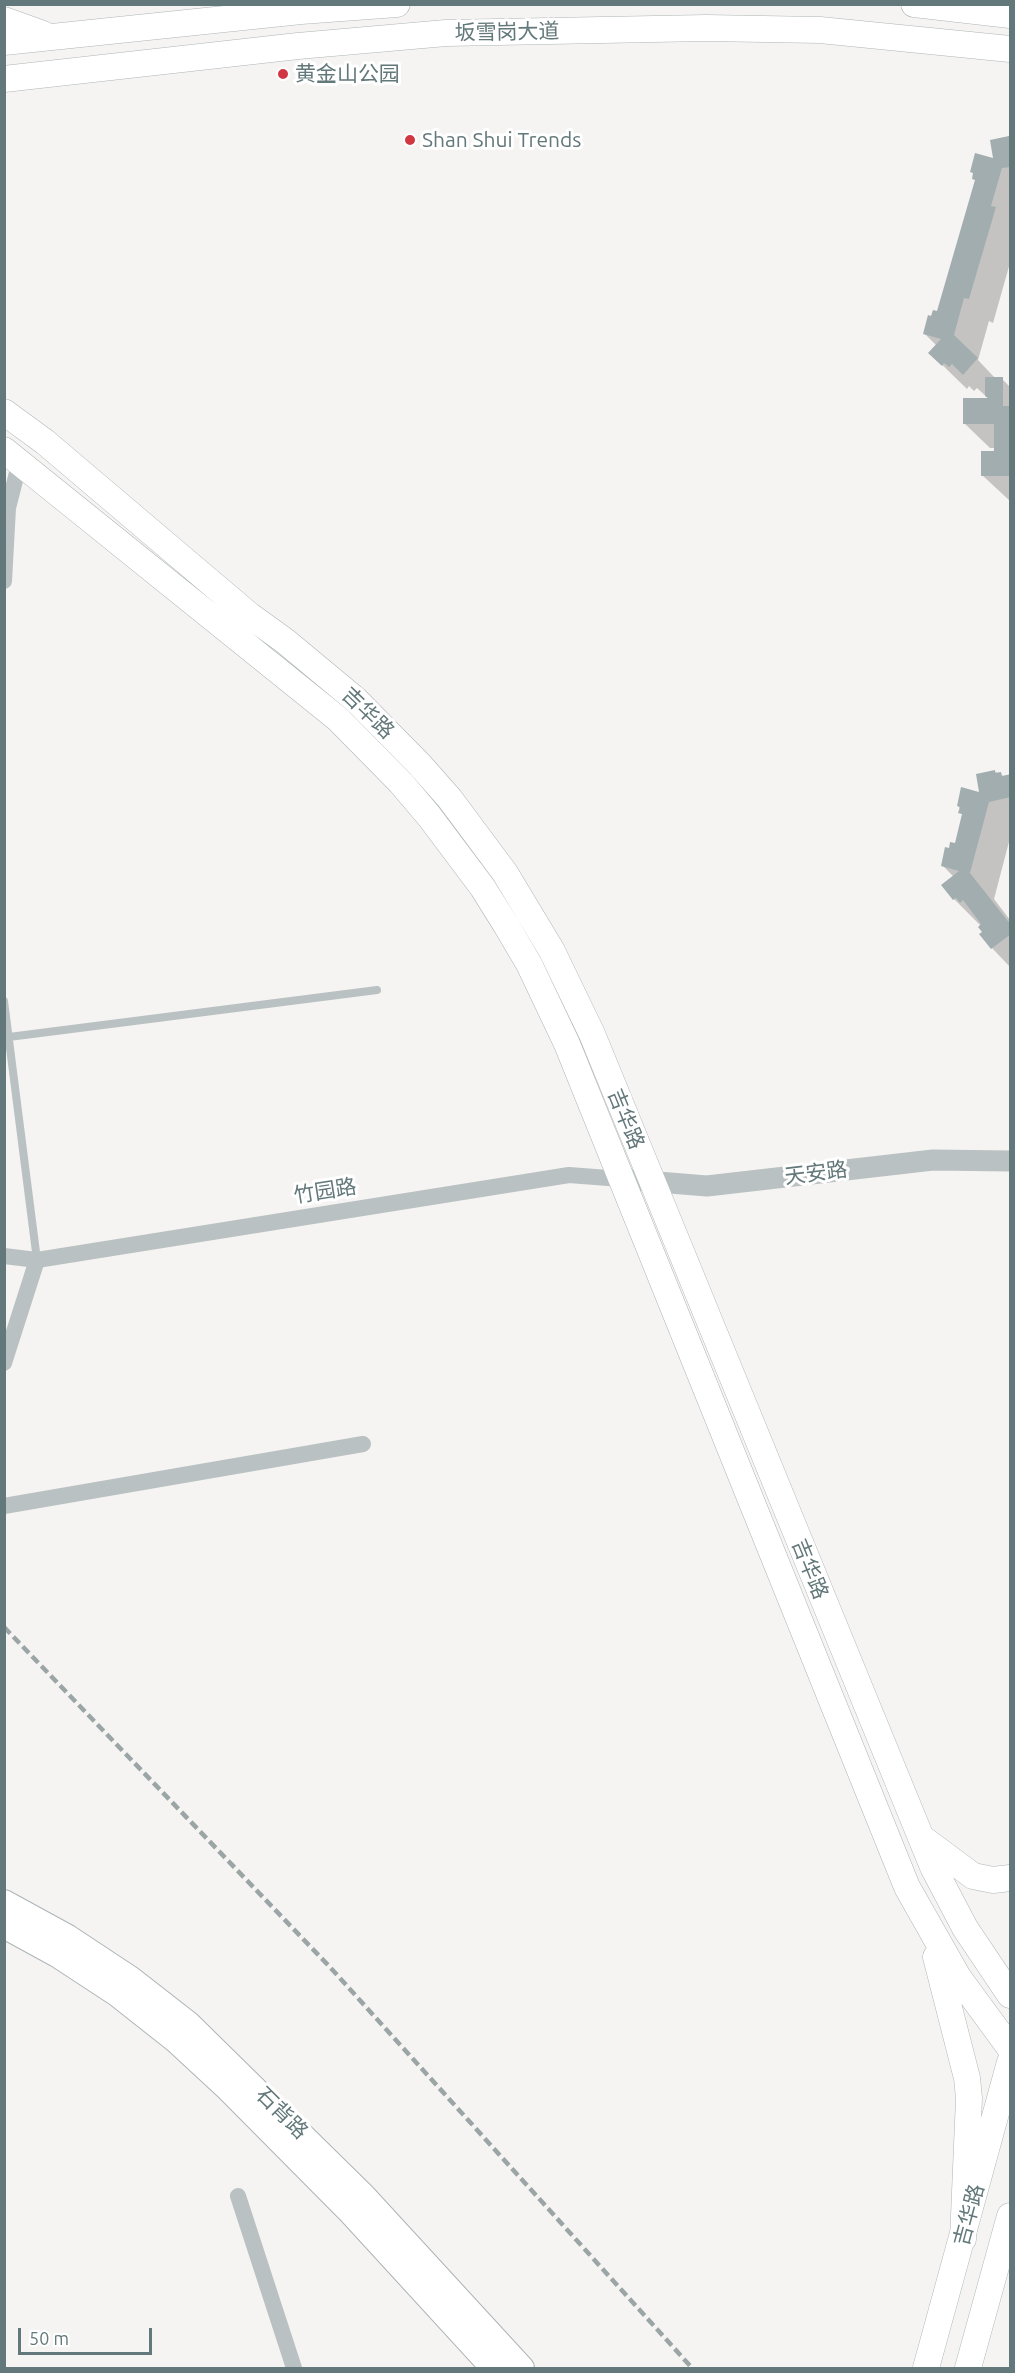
<!DOCTYPE html>
<html>
<head>
<meta charset="utf-8">
<style>
	body { margin:0 }
	#map { position:relative; width:1015px; height:2373px; overflow:hidden; background:#f5f4f2; font-family:Ubuntu,sans-serif }
	canvas { display:block }
	.frame { position:absolute; inset:0; border:6px solid #63787a; pointer-events:none }
	.scale { position:absolute; left:18px; top:2328px; width:134px; height:27px; box-sizing:border-box; border:3px solid #63787a; border-top:0; padding-left:8px; font-size:18px; line-height:21px; white-space:nowrap; color:#63787a; -webkit-text-stroke:4px #fff; paint-order:stroke }
</style>
</head>
<body>
<div id="map">
<canvas width="1015" height="2373"></canvas>
<div class="frame"></div>
<div class="scale">50 m</div>
</div>
<script>
const context = document.querySelector('canvas').getContext('2d');
context.lineJoin = 'round';
function paint(path, color) { context.fillStyle = color; context.fill(path, 'evenodd'); }
const poly = rows => new Path2D(rows.map(r => 'M' + r).join(''));
function stroke(path, color, width, dash) { context.strokeStyle = color; context.lineWidth = width; context.lineCap = dash ? 'butt' : 'round'; context.setLineDash(dash || []); context.stroke(path); }
function label(font, color, halo, rows, align = 'center') {
  context.font = font + ' Ubuntu,"Noto Sans SC",sans-serif'; context.lineWidth = 6; context.setLineDash([]); context.textBaseline = 'middle'; context.strokeStyle = halo; context.fillStyle = color; for (const [text, x, y, turn = 0] of rows) {
    context.save(); context.translate(x, y); context.rotate((+turn || 0) * Math.PI / 180); context.textAlign = isNaN(turn) ? turn : align; if (halo) context.strokeText(text, 0, 0); context.fillText(text, 0, 0); context.restore();
  }
}
const shadow = poly([
	[1008,138,1010,141,1010,263,993,323,989,321,978,360,996,379,1002,379,1010,387,1010,501,982,475,995,448,990,448,964,423,990,400,977,388,974,391,969,386,967,389,930,353,937,346,924,333,938,313,995,161],
	[994,771,1005,777,1010,776,1010,838,994,899,1010,920,1010,967,992,948,981,926,954,899,954,877,942,865,956,845,963,816,958,805,981,794]
]);
const building = poly([
	[1009,136,1011,167,1002,168,991,206,996,207,969,299,964,298,954,335,978,358,963,375,952,364,949,367,944,363,942,366,928,353,941,339,923,334,928,315,931,316,933,310,937,311,975,180,972,179,973,173,970,172,975,153,993,158,990,140],
	[985,377,1003,377,1003,406,1011,406,1011,476,981,476,981,451,994,451,994,424,963,424,963,398,988,398,985,396],
	[995,770,995,773,1001,772,1002,776,1011,774,1011,797,989,802,970,873,1011,925,1011,934,991,949,979,934,982,932,978,927,981,924,963,900,960,903,956,898,953,900,941,885,959,871,941,866,945,847,949,848,950,842,955,843,962,814,958,813,960,807,957,806,961,787,979,792,976,774]
]);
const service = poly([
	[4,1001,37,1260],
	[9,1037,377,990]
]);
const minor = poly([
	[4,581,8,508,20,461],
	[4,1256,37,1260,569,1175,621,1179],
	[4,1363,37,1260],
	[4,1506,363,1444],
	[238,2196,294,2368]
]);
const tertiary = poly([
	[621,1179,707,1186,933,1160,1010,1161]
]);
const secondary = poly([
	[4,1902,68,1937,130,1978,189,2024,364,2196,522,2368],
	[4,1926,57,1955,118,1995,175,2040,229,2090,349,2211,493,2368]
]);
const primary = poly([
	[914,4,1010,15],
	[4,20,43,34],
	[4,42,301,11,397,4],
	[4,79,298,46,446,33,706,28,820,30,1010,49],
	[4,412,45,442,249,615,285,641,356,700,420,765,450,799,505,873,552,951,592,1034,933,1867,965,1928,1010,1995],
	[4,450,338,719,401,783,429,816,483,888,506,925,529,964,567,1044,907,1887,958,1977,1010,2048],
	[922,1838,973,1876,993,1880,1010,1878],
	[936,1957,967,2078,969,2098,963,2239],
	[926,2368,1010,2062],
	[968,2368,1010,2216]
]);
const rail = poly([
	[4,1627,329,1966,692,2368]
]);
const markers = [
	[283,74,6,"#d13743"],
	[410,140,6,"#d13743"]
];
const streetNames = [
	["坂雪岗大道",507,32,-1],
	["吉华路",368,713,44],
	["吉华路",626,1119,68],
	["天安路",816,1173,-7],
	["竹园路",325,1191,-9],
	["吉华路",810,1569,68],
	["石背路",282,2113,45],
	["吉华路",969,2215,-75]
];
const poiNames = [
	["黄金山公园",295,74],
	["Shan Shui Trends",422,140]
];
paint(shadow, '#0003');
paint(building, '#a2adaf');
stroke(secondary, '#adb5b7', 26);
stroke(primary, '#aeb5b6', 27);
stroke(service, '#bac1c2', 8);
stroke(minor, '#bac1c2', 16);
stroke(tertiary, '#bac1c2', 21);
stroke(secondary, '#fff', 24);
stroke(primary, '#fff', 26);
stroke(rail, '#9ba5a6', 4.5, [9, 4.5]);
for (const [x, y, r, color] of markers) { const dot = new Path2D(); dot.arc(x, y, r, 0, 2 * Math.PI); context.fillStyle = color; context.fill(dot); stroke(dot, '#fff', 2); }
label('21px', '#63787a', '#fff', streetNames);
label('21px', '#63787a', '#fff', poiNames, 'left');
</script>
</body>
</html>
